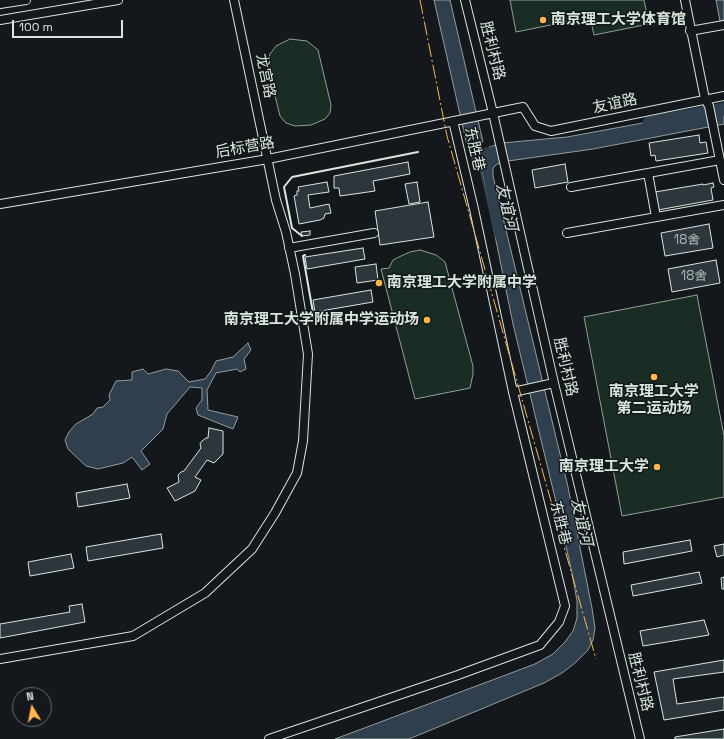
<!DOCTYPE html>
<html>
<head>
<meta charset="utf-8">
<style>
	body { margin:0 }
	#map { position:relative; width:724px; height:739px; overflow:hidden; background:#14181c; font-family:"Space Grotesk",sans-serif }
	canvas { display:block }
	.north { position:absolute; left:12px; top:687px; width:40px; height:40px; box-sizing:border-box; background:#14181c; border:1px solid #626a69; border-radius:50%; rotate:350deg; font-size:11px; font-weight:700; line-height:16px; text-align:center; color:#d8e6dc }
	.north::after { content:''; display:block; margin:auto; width:14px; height:18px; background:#ffb74d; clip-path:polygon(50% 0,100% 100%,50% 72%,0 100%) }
	.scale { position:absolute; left:12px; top:20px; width:111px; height:18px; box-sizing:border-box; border:2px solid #d8e6dc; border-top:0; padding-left:5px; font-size:12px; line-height:14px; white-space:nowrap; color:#d8e6dc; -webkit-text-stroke:3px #14181c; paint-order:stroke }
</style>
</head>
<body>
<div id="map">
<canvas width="724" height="739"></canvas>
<div class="north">N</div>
<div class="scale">100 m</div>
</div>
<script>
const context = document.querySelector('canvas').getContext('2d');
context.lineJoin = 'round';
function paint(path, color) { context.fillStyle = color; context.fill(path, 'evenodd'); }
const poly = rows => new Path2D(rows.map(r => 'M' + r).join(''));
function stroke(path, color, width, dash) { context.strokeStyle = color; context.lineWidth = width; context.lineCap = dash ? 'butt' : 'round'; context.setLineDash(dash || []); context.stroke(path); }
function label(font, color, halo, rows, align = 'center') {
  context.font = font + ' "Space Grotesk","Noto Sans SC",sans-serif'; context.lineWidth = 3; context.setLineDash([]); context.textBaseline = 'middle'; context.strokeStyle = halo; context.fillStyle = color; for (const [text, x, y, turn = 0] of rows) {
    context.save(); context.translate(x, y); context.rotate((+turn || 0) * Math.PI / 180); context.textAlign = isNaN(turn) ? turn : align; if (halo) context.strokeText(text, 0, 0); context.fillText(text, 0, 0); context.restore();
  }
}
const green = poly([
	[510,0,644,0,649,24,594,35,590,17,516,32,510,0],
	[290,39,307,41,318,50,331,105,330,113,325,119,311,125,295,126,286,123,280,116,267,63,270,54,276,46,290,39],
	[420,250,436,255,445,262,473,366,473,374,470,388,415,399,381,269,389,268,393,260,401,256,410,252,420,250],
	[697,295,724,436,724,497,622,516,584,317,697,295]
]);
const water = poly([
	[434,0,450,0,483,142,467,145,434,0],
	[716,0,724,0,724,20,720,21,716,0],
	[724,108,724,124,593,149,501,162,496,165,493,168,493,176,568,487,592,608,595,628,593,640,588,650,575,663,562,673,544,683,409,739,335,739,535,664,553,654,565,642,573,631,577,618,577,601,572,573,556,502,513,324,481,167,481,156,489,147,502,143,567,137,724,108],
	[248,343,251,350,244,359,246,369,240,372,237,369,216,373,207,390,208,410,238,417,233,429,198,415,196,408,202,400,202,388,190,387,167,414,163,429,141,451,150,464,142,470,132,457,123,463,98,469,86,466,68,449,65,440,69,432,76,424,93,414,97,408,103,407,110,400,109,395,116,381,132,380,132,372,143,369,148,374,166,369,178,371,189,382,205,379,211,371,216,361,233,357,248,343]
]);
const stream = poly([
	[474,142,496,237]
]);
const river = poly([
	[649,123,724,109],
	[477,156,498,152]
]);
const building = poly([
	[699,135,700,143,706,142,708,153,656,161,655,155,651,156,649,143,699,135],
	[408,162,410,174,373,181,375,191,340,196,339,188,334,188,334,176,408,162],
	[565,164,568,182,535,188,532,170,565,164],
	[327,182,329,192,308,195,310,208,329,204,331,213,325,214,324,218,320,220,299,224,294,196,297,195,297,191,299,191,298,187,327,182],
	[417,182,420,202,409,204,405,184,417,182],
	[713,183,714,187,711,188,713,200,658,210,655,192,703,184,703,185,713,183],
	[428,202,434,237,380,245,375,211,428,202],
	[709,224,713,248,665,256,661,233,709,224],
	[310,231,310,235,302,236,301,232,310,231],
	[363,248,365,259,307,269,305,257,363,248],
	[716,260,720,283,672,292,668,269,716,260],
	[376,264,378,280,357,283,355,267,376,264],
	[371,290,373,302,315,312,313,300,371,290],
	[209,428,223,431,223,454,214,463,207,460,195,477,201,480,195,491,175,501,167,488,179,482,178,475,181,472,184,471,201,448,200,444,202,441,206,438,208,438,209,428],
	[127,484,130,498,78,507,76,493,127,484],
	[161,534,163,548,88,561,86,547,161,534],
	[690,540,692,551,624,564,623,552,690,540],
	[724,544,724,555,717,557,714,546,724,544],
	[71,554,74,568,30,576,28,562,71,554],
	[699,572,702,583,633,596,631,585,699,572],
	[724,577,724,589,722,589,721,578,724,577],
	[82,604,85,622,0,638,0,624,70,612,69,606,82,604],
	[704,620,709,635,643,646,640,631,704,620],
	[724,660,724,672,673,679,677,704,724,697,724,710,664,720,654,672,724,660],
	[724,729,724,739,675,739,675,737,724,729]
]);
const minor = poly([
	[465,0,493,113,554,383,640,739],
	[685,0,705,99,709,106,724,180],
	[0,4,26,0],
	[0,20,118,0],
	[690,31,724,25],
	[648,173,656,217],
	[571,187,720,160],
	[0,204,268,159,523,107,535,126,551,131,724,96],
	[567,233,724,205],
	[289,248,374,233],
	[513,392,554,383],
	[0,659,133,636,205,593,252,549,275,513,297,473,303,441,308,354,295,274,286,232,276,200,234,0],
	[269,739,458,675,540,645,559,622,565,606,513,392,474,209,453,121]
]);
const wall = poly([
	[302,236,292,228,284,187,292,177,418,152],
	[305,255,303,256,315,324]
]);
const power = poly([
	[420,0,447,136,596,659]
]);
const markers = [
	[543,20,4,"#ffb74d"],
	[379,283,4,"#ffb74d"],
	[427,320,4,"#ffb74d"],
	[654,377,4,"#ffb74d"],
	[657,467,4,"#ffb74d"]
];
const numberNames = [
	["18舍",687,240],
	["18舍",694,276]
];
const poiNames = [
	["南京理工大学体育馆",551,20],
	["南京理工大学附属中学",387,283],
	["南京理工大学附属中学运动场",419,320,"right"],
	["南京理工大学",654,392,"center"],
	["第二运动场",654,409,"center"],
	["南京理工大学",649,467,"right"]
];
const streetNames = [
	["胜利村路",492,51,76],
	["龙宫路",265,76,78],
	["友谊路",615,104,-12],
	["后标营路",245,148,-10],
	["东胜巷",474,149,77],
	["胜利村路",565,367,77],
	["东胜巷",560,523,76],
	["胜利村路",640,682,76]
];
const waterNames = [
	["友谊河",506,207,77],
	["友谊河",581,522,77]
];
paint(green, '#1a2d24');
stroke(green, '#939e99', 1);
paint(water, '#2f3f4d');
stroke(water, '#939e99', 1);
stroke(stream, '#2f3f4d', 2);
stroke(river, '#2f3f4d', 13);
paint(building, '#2c363c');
stroke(building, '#d8e6dc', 1);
stroke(minor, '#d8e6dc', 10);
stroke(minor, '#14181c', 8);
stroke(wall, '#d8e6dc', 2);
stroke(power, '#ffb74d', 1, [14, 3, 2, 3]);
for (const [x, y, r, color] of markers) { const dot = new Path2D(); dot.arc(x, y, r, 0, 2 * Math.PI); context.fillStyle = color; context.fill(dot); stroke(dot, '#14181c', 1.5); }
label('13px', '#adbab4', null, numberNames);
label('bold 15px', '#d8e6dc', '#14181c', poiNames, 'left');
label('15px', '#d8e6dc', '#14181c', streetNames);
label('italic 16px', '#d8e6dc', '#14181c', waterNames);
</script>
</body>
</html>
